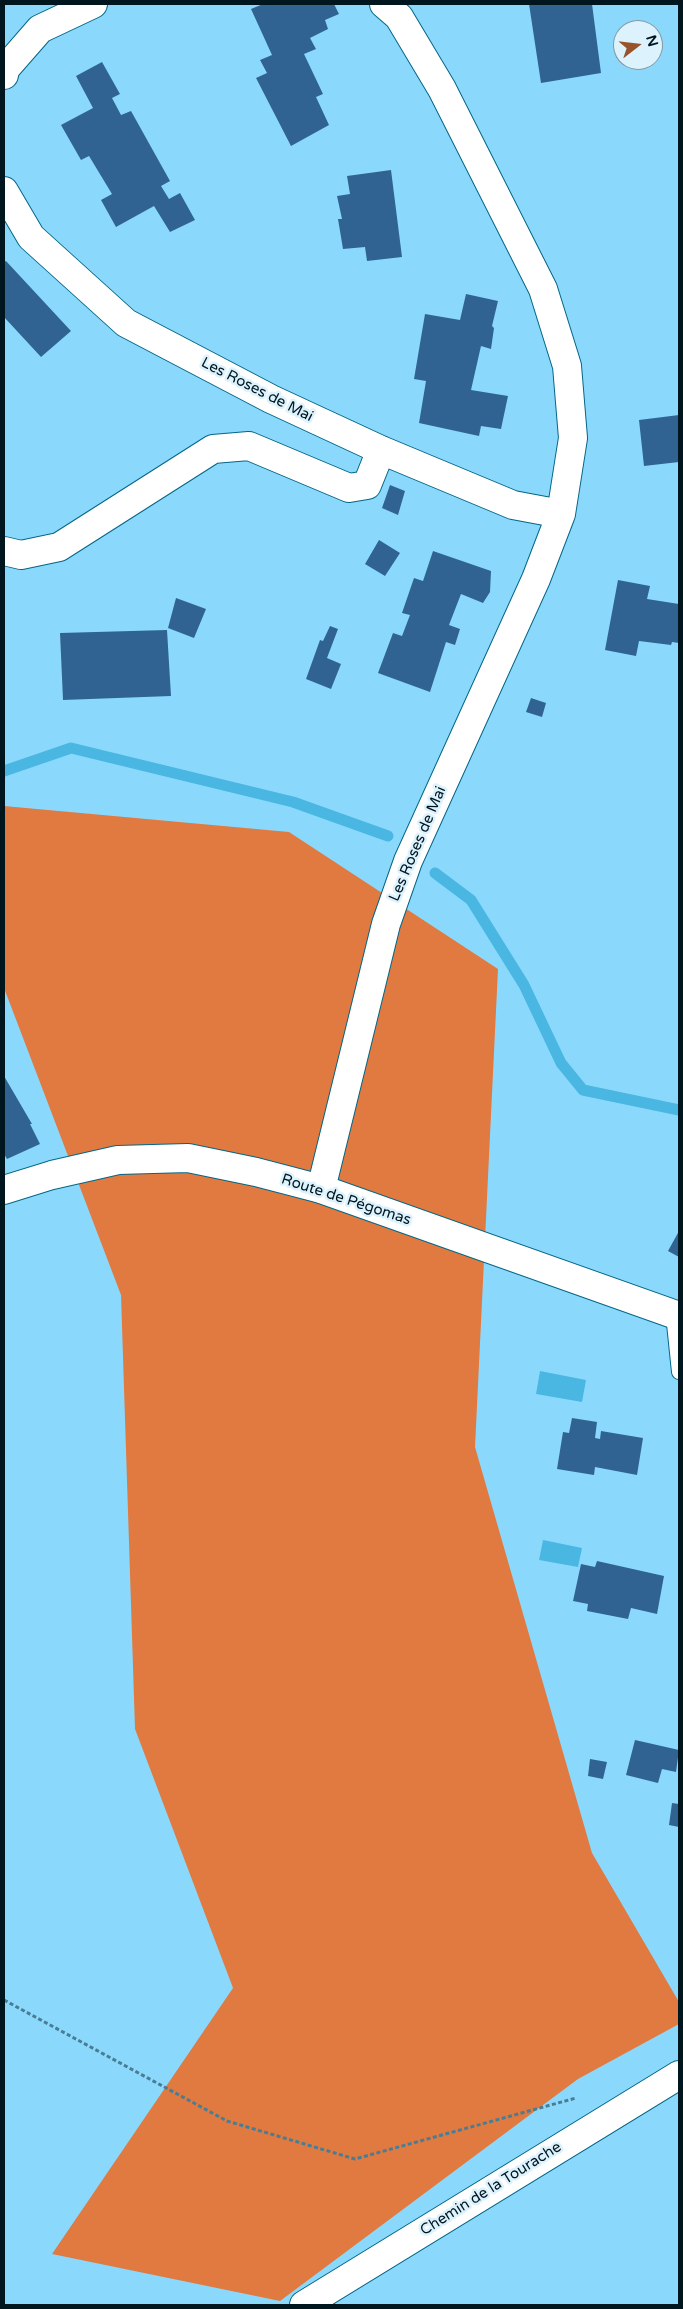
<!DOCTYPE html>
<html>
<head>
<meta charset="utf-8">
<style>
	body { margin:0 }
	#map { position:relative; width:683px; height:2309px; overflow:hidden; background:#8ad9fd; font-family:"Varela Round",sans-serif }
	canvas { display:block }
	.frame { position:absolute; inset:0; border:5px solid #00161f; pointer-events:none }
	.north { position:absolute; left:613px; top:20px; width:50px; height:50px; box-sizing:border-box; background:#dcf2fd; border:1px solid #849aa4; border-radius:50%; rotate:74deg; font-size:14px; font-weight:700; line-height:20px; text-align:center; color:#00161f }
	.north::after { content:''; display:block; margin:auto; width:18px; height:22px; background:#99532b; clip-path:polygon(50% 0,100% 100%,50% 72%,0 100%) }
</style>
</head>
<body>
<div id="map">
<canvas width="683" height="2309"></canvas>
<div class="frame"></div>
<div class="north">N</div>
</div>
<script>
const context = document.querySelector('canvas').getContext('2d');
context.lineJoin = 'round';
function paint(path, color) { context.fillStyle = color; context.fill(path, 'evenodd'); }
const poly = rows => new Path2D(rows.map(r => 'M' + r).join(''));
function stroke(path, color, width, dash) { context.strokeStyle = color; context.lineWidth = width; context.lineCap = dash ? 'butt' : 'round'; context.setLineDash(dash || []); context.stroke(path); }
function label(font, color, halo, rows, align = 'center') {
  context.font = font + ' "Varela Round",sans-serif'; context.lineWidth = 5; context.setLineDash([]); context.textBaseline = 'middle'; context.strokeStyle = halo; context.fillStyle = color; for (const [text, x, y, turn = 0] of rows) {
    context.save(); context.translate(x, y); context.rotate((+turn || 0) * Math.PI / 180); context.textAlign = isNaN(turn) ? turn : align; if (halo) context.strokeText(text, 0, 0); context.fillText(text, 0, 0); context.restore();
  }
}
const forest = poly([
	[4,806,289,832,498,969,475,1447,592,1853,679,2002,679,2024,578,2079,280,2301,52,2254,233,1988,135,1729,121,1295,4,988]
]);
const water = poly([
	[540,1371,586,1380,582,1402,536,1394],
	[543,1540,582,1548,578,1567,539,1560]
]);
const stream = poly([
	[4,771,71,748,293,802,388,836],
	[435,873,471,900,524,985,561,1063,583,1090,679,1110]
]);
const building = poly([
	[263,4,334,4,339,14,325,20,328,29,310,38,316,49,304,54,323,94,316,97,329,125,291,146,256,78,267,73,260,60,272,55,251,9],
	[529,4,592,4,601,73,541,83],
	[102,62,120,94,112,98,121,115,131,111,170,181,161,186,169,199,180,193,195,220,170,232,154,206,116,227,101,200,112,194,89,156,81,160,61,125,93,108,76,76],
	[391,170,402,257,367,261,365,247,343,249,338,219,342,219,337,196,350,194,347,176],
	[6,261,71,331,41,357,4,317,4,262],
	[466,294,498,301,492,326,494,328,491,349,481,346,471,390,508,396,501,429,481,426,479,436,419,423,426,381,414,379,425,314,460,320],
	[679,415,679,462,644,466,639,420],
	[390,485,405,491,398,515,382,508],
	[379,540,400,553,385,576,365,564],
	[433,551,491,571,490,592,483,603,461,594,449,625,460,629,455,645,446,642,430,692,378,673,393,633,402,636,410,615,402,613,414,578,423,581],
	[618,580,650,586,647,599,679,604,679,643,672,642,671,645,639,641,636,656,605,650],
	[176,598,206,609,194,638,168,628],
	[330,626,338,629,327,658,341,664,331,689,306,679,320,640,323,641],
	[167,630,171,696,63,700,60,633],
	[531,698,546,703,542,717,526,712],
	[4,1076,32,1124,30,1124,40,1144,7,1159,4,1154],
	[679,1231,679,1257,668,1251],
	[572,1418,597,1422,595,1438,600,1439,601,1431,643,1438,637,1475,595,1467,594,1475,557,1469,563,1432,569,1433],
	[597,1561,664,1576,657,1614,631,1608,628,1619,587,1611,588,1604,573,1601,581,1564,595,1567],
	[635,1740,679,1750,676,1772,662,1769,658,1783,626,1775],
	[590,1759,607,1762,603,1779,588,1776],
	[672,1803,679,1804,679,1827,669,1825]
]);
const path = poly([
	[4,2000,227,2121,355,2159,576,2098]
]);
const service = poly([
	[673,1314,679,1372]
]);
const minor = poly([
	[4,75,5,69,40,29,93,4],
	[4,191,31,237,126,323,271,399,381,450,513,505,561,514],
	[4,551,21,555,59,547,213,449,249,446,349,488,367,485,381,450],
	[321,1189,386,924,408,861,536,579,561,514,573,438,567,366,543,289,442,89,399,17,384,4],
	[304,2305,679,2075]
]);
const secondary = poly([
	[4,1190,52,1175,118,1160,188,1158,256,1172,321,1189,679,1316]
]);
const streetNames = [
	["Les Roses de Mai",257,390,27],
	["Les Roses de Mai",418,844,-67],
	["Route de Pégomas",346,1200,18],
	["Chemin de la Tourache",491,2189,-32]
];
paint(forest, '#e07a40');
paint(water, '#4ab7e3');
stroke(stream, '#4ab7e3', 11);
paint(building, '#306391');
stroke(service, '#036686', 16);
stroke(minor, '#036686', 30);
stroke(secondary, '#036686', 30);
stroke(path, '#497d94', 3, [4, 2.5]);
stroke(service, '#fff', 14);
stroke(minor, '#fff', 28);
stroke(secondary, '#fff', 28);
label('15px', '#00161f', '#dcf2fd', streetNames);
</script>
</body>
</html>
